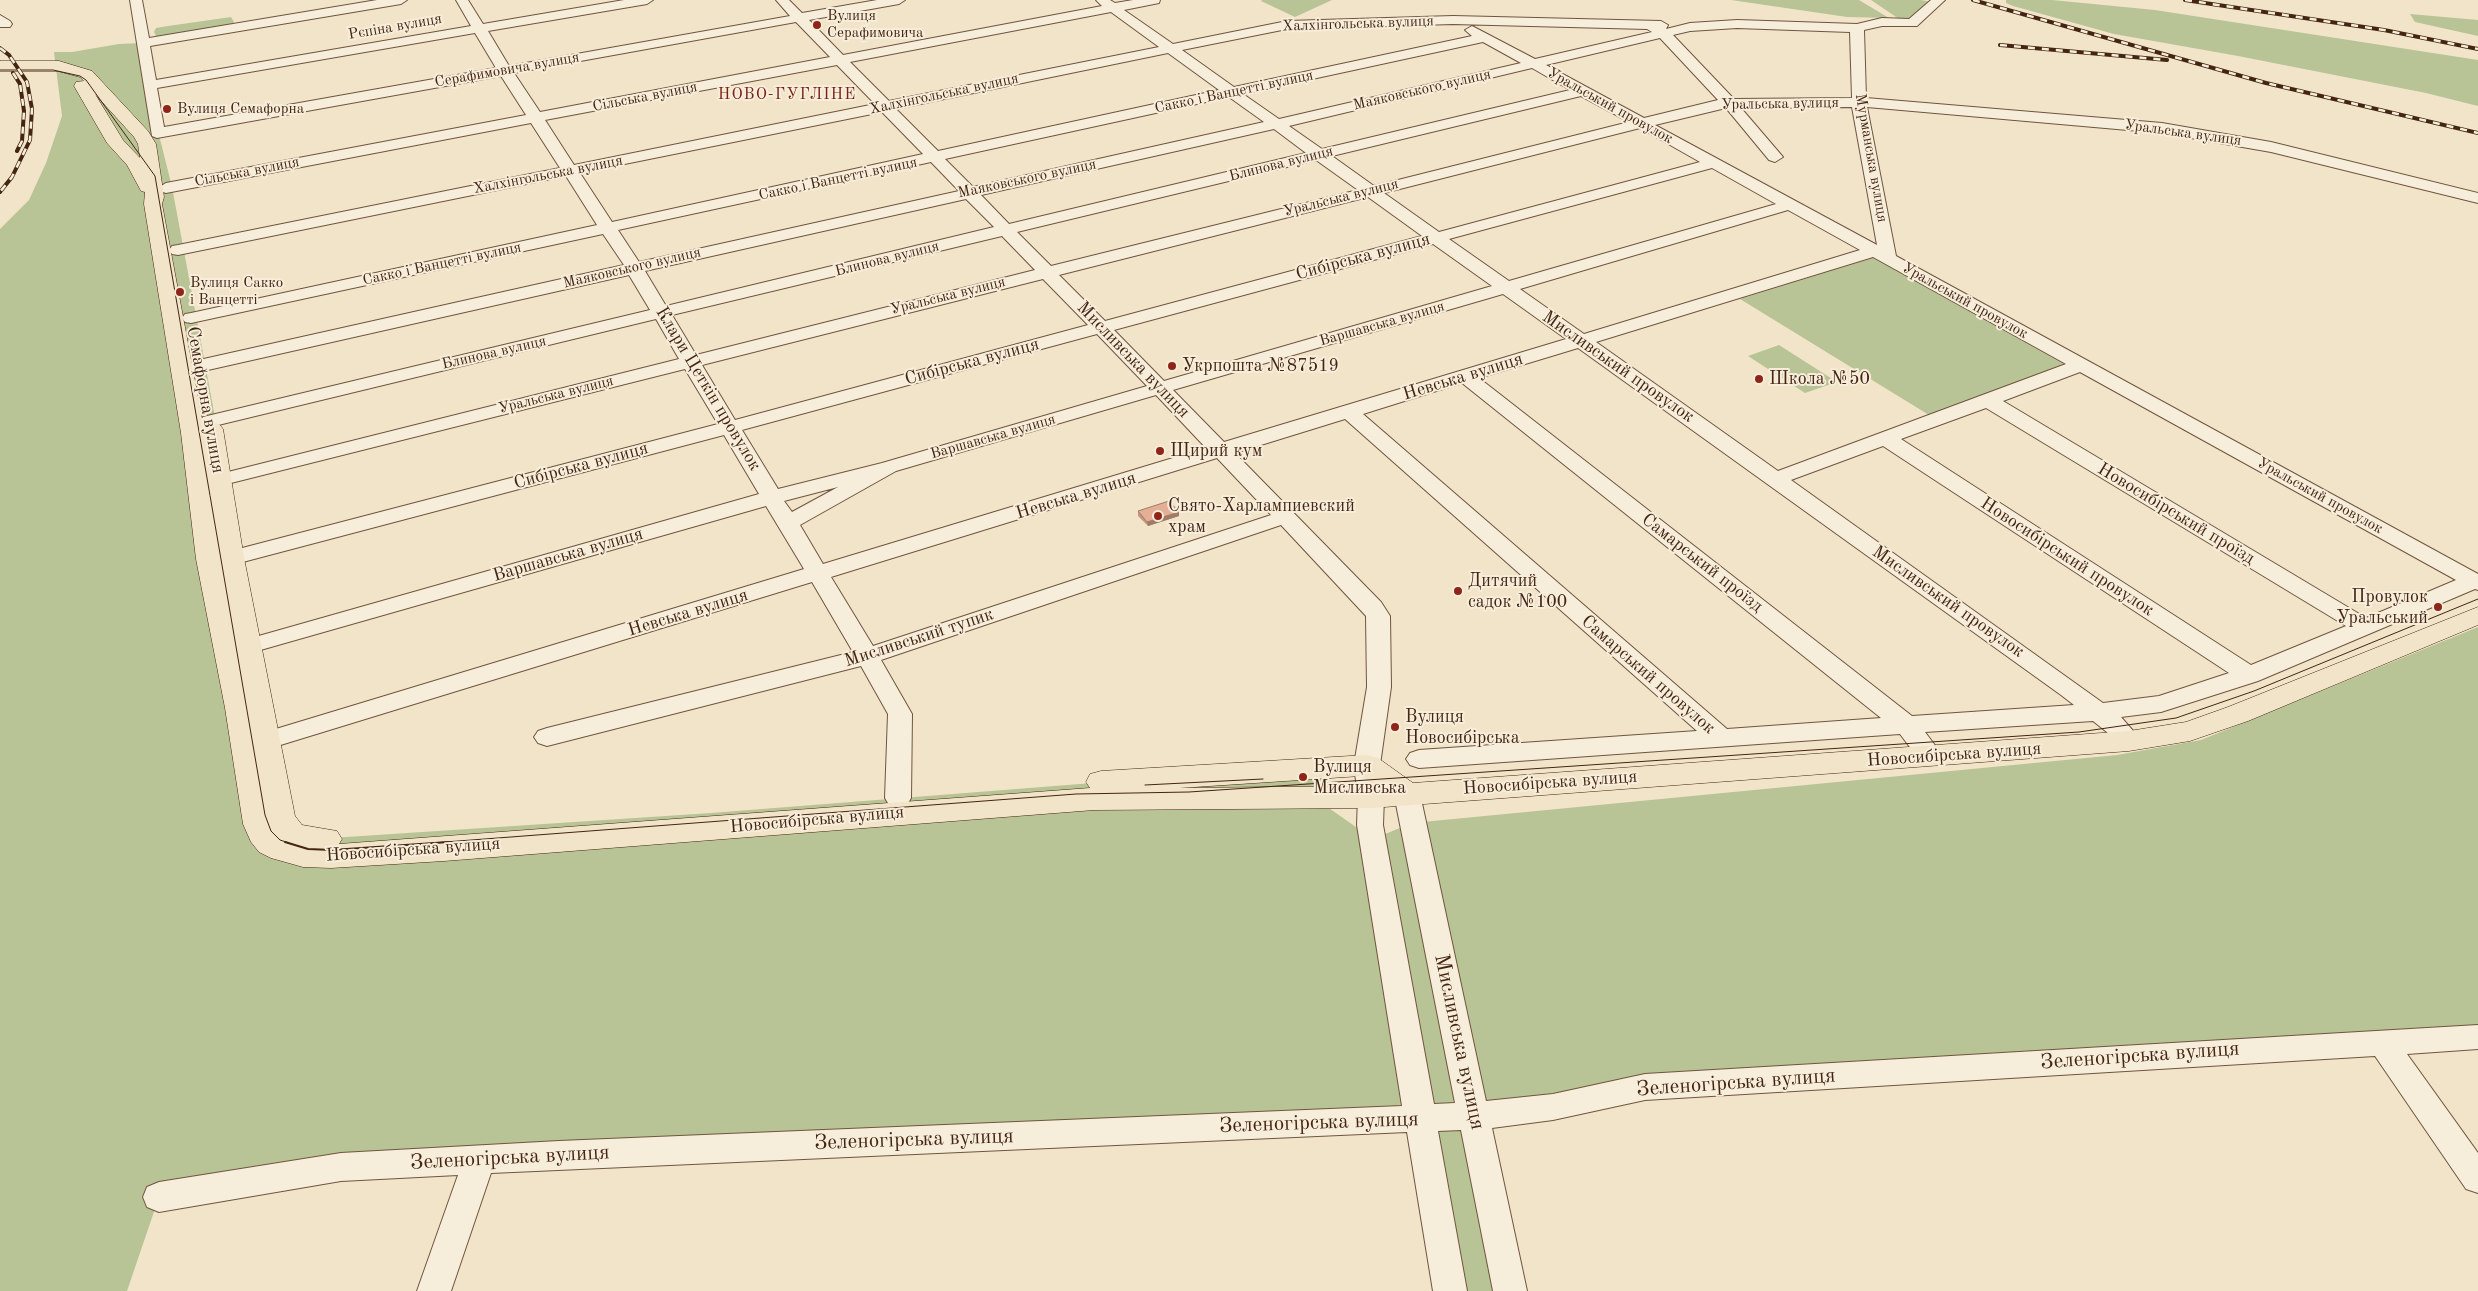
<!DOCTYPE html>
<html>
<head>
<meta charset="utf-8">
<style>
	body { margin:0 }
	canvas { display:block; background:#f2e4c8 }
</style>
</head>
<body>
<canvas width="2478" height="1291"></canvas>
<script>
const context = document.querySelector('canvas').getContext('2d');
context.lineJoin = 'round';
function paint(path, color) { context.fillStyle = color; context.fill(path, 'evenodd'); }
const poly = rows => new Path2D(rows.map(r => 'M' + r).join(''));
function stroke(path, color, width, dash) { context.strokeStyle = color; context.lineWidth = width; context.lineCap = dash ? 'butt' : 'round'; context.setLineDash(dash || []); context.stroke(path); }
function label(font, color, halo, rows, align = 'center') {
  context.font = font + ' "Old Standard TT",serif'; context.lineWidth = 4; context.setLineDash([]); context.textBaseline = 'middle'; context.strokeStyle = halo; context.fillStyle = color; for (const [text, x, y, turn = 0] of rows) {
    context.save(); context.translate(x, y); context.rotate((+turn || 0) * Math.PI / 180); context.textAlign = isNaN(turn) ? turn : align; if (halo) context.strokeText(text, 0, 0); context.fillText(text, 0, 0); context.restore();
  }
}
const green = poly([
	[1332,0,1295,17,1261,1,1262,0],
	[1731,0,1859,0,1889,18,1847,17],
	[1871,0,1921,0,1932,2,1909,20,1902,21],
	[2006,0,2052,0,2155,10,2478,60,2478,106,2426,93,2238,56,2114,34,2013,6,2006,3],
	[2410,14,2478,20,2478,36,2415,22],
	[231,17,234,22,232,26,164,37,156,36,154,32,156,28,168,26],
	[142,43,153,111,172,187,229,492,285,814,316,839,711,813,1220,773,1324,763,1326,806,1373,839,1412,823,2117,755,2201,740,2478,627,2478,1037,1645,1087,1476,1116,1510,1291,1450,1291,1421,1119,559,1155,159,1197,127,1291,0,1291,0,229,29,200,46,163,62,116,54,52,72,52,119,44],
	[1876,257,2069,363,1929,415,1740,299],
	[1779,345,1837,382,1805,393,1748,356]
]);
const minor = poly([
	[130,0,142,0,149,38,377,0,407,0,401,4,150,46,156,80,471,26,456,0,468,0,483,24,624,0,653,0,647,4,488,31,509,66,790,16,776,0,789,0,802,13,877,0,905,0,899,4,809,20,843,55,1102,6,1096,0,1110,0,1115,3,1133,0,1160,0,1159,3,1124,10,1173,44,1287,21,1453,16,1661,21,1668,25,1666,29,1690,23,1737,20,1857,24,1882,18,1909,19,1931,0,1945,0,1917,26,1882,26,1864,30,1866,98,2162,123,2271,142,2478,193,2478,203,2271,152,2162,133,1867,107,1896,256,2478,574,2478,590,2475,589,2258,681,2161,712,2121,717,2142,741,2138,747,2129,750,2120,747,2108,733,2093,721,1925,732,1943,756,1939,762,1930,765,1921,762,1900,734,1419,768,1410,765,1406,759,1410,753,1419,750,1697,731,1345,419,1235,453,1381,602,1390,616,1391,687,1380,765,1384,797,1383,825,1434,1104,1455,1103,1394,794,1398,787,1407,785,1416,787,1420,794,1486,1101,1553,1094,1645,1074,2478,1025,2478,1049,2407,1054,2478,1153,2478,1193,2466,1189,2375,1056,1645,1100,1553,1120,1492,1128,1527,1291,1493,1291,1461,1130,1438,1131,1467,1291,1433,1291,1407,1132,491,1173,451,1291,417,1291,458,1175,341,1181,159,1212,147,1207,143,1197,147,1187,159,1182,341,1153,559,1141,1402,1106,1357,825,1358,797,1354,765,1367,687,1366,616,1281,525,881,660,912,714,911,798,907,805,898,807,889,805,885,798,888,714,861,666,547,746,538,743,534,737,538,731,547,728,853,652,812,582,274,747,265,750,256,747,252,741,256,735,804,569,766,506,257,651,249,654,241,651,237,646,241,641,759,494,724,435,239,563,231,565,223,563,220,558,223,553,718,424,685,369,219,486,212,484,209,480,212,476,679,359,656,319,210,427,203,425,200,421,203,417,650,310,629,275,199,372,192,370,189,366,192,362,199,360,624,265,603,234,191,323,185,322,182,318,185,314,191,313,597,225,566,176,178,255,172,254,169,250,172,246,178,245,560,168,531,123,166,193,160,191,158,188,166,183,526,115,501,76,157,138,152,136,130,0],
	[1111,12,1159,47,889,101,850,62,1111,12],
	[796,22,830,57,540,112,514,73,796,22],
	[1453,24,1647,29,1652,32,1535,59,1472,26,1465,30,1472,36,1234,87,1182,50,1287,29,1453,24],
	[1737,28,1850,32,1852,98,1734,99,1673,35,1690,31,1737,28],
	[475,33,496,68,164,127,157,88,475,33],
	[1660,38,1718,100,1644,118,1546,65,1660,38],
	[1483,42,1521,63,1279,119,1243,94,1483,42],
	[1168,53,1219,90,938,151,896,109,1168,53],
	[837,65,875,104,574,165,545,120,837,65],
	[1532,68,1570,90,1322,149,1289,126,1532,68],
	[1581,96,1629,122,1374,186,1332,156,1581,96],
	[1229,97,1264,122,973,187,945,159,1229,97],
	[1852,107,1877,245,1655,125,1726,108,1769,160,1775,162,1783,157,1741,108,1852,107],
	[882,112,923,154,612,222,580,173,882,112],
	[1640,128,1700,162,1439,232,1384,193,1640,128],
	[1274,129,1306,153,1009,224,981,195,1274,129],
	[1316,160,1358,190,1051,266,1017,232,1316,160],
	[931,162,959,191,639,262,618,230,931,162],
	[1712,168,1776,204,1509,281,1449,239,1712,168],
	[1368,197,1422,236,1105,321,1059,275,1368,197],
	[966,199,994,227,666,306,645,271,966,199],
	[1788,210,1860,250,1584,334,1520,289,1788,210],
	[1002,236,1035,270,696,355,672,315,1002,236],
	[1433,244,1492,286,1164,381,1114,330,1433,244],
	[1873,257,2066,364,1778,471,1596,342,1873,257],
	[1043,279,1088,325,735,420,702,365,1043,279],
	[1503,294,1566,339,1224,442,1173,390,1503,294],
	[1097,334,1147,386,882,463,778,489,742,430,1097,334],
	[1578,348,2061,695,2074,705,1912,716,1479,378,1578,348],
	[2080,372,2456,580,2366,618,2003,401,2080,372],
	[1462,383,1881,718,1727,729,1363,414,1462,383],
	[1156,395,1206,448,823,564,800,525,896,471,1156,395],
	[1986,408,2346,626,2251,665,1901,439,1986,408],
	[1883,446,2229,673,2159,696,2103,703,1791,480,1883,446],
	[1217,458,1271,515,873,646,831,577,1217,458],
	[838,487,792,512,784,501,838,487],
	[0,15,10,21,12,24,10,27,0,27,0,15]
]);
const major = poly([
	[0,61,59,61,92,71,148,131,156,144,164,197,162,204,203,424,211,422,219,424,223,429,244,558,295,816,302,825,337,831,342,839,339,844,1090,788,1086,782,1090,774,1101,771,1367,755,1378,758,1413,783,2129,731,2186,722,2228,707,2478,607,2478,625,2248,721,2190,741,2129,751,1371,808,1094,810,444,861,331,868,303,867,271,858,259,852,251,842,243,824,225,708,196,559,181,433,144,204,145,192,141,191,127,165,107,143,74,86,76,82,84,81,80,77,58,71,0,71,0,61],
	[95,94,134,137,138,144,140,158,123,140,95,94],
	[1361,776,1375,786,1179,788,1361,776]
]);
const tramFar1 = poly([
	[0,70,53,70,80,76,86,80,155,176,265,815,271,831,280,840,289,843],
	[1145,785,1263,779],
	[432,843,1076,794,1189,792,2079,732,2176,718,2254,691,2478,599]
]);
const tram = poly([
	[285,842,308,849,332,850,449,842]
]);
const rail = poly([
	[1973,0,2266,83,2478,133],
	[2185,0,2384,30,2478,49],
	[2000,45,2167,60],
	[0,48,9,55,27,82,32,109,30,140,12,177,0,192],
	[13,73,20,84,24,111,22,141,17,151]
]);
const wall = poly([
	[1138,511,1179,516,1148,526,1138,516]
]);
const shadedWall = poly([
	[1179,512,1179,516,1148,526,1147,522]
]);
const building = poly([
	[1169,501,1179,512,1147,522,1138,511,1169,501]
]);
const markers = [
	[817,25,5,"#8f2418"],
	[167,109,5,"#8f2418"],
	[180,292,5,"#8f2418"],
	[1172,366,5,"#8f2418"],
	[1759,379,5,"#8f2418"],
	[1160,451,5,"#8f2418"],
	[1158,516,5,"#8f2418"],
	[1458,591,5,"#8f2418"],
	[2438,607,5,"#8f2418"],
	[1395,727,5,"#8f2418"],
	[1303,777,5,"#8f2418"]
];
const farPoinames = [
	["Вулиця",827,16],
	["Серафимовича",827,33],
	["Вулиця Семафорна",177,109],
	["Вулиця Сакко",190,283],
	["і Ванцетті",190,300]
];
const farStreetnames = [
	["Халхінгольська вулиця",1358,24,-2],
	["Рєпіна вулиця",395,27,-10],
	["Серафимовича вулиця",507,70,-10],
	["Маяковського вулиця",1422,90,-13],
	["Сакко і Ванцетті вулиця",1234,92,-12],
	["Халхінгольська вулиця",944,94,-12],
	["Сільська вулиця",645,97,-11],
	["Уральська вулиця",1780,104,-1],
	["Уральський провулок",1610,106,29],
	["Уральська вулиця",2183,133,8],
	["Мурманська вулиця",1871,158,80],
	["Блинова вулиця",1281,164,-14],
	["Сільська вулиця",247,172,-11],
	["Халхінгольська вулиця",548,175,-11],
	["Сакко і Ванцетті вулиця",838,179,-12],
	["Маяковського вулиця",1027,179,-12],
	["Уральська вулиця",1341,198,-14],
	["Блинова вулиця",887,259,-14],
	["Сакко і Ванцетті вулиця",442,264,-12],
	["Маяковського вулиця",632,268,-13],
	["Уральська вулиця",948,296,-14],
	["Уральський провулок",1965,301,29],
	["Варшавська вулиця",1382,324,-16],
	["Блинова вулиця",494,353,-13],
	["Уральська вулиця",556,395,-14],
	["Варшавська вулиця",993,437,-16],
	["Уральський провулок",2320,496,29]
];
const farNeighbourhoodnames = [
	["НОВО-ГУГЛІНЕ",787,95]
];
const streetNames = [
	["Сибірська вулиця",1363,257,-15],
	["Мисливська вулиця",1133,360,46],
	["Сибірська вулиця",972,362,-15],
	["Мисливський провулок",1618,367,35],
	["Невська вулиця",1463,377,-17],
	["Клари Цеткін провулок",708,389,59],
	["Семафорна вулиця",205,400,80],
	["Сибірська вулиця",581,466,-15],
	["Невська вулиця",1076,496,-17],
	["Новосибірський проїзд",2176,514,31],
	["Варшавська вулиця",568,555,-16],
	["Новосибірський провулок",2067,557,33],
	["Самарський проїзд",1702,563,38],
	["Мисливський провулок",1948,602,35],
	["Невська вулиця",688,613,-17],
	["Мисливський тупик",919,638,-18],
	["Самарський провулок",1648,675,41],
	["Новосибірська вулиця",1954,755,-4],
	["Новосибірська вулиця",1550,783,-4],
	["Новосибірська вулиця",817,820,-5],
	["Новосибірська вулиця",413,850,-4]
];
const poiNames = [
	["Укрпошта №87519",1182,366],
	["Школа №50",1769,379],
	["Щирий кум",1170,451],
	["Свято-Харлампиевский",1168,506],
	["храм",1168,527],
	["Дитячий",1468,581],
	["садок №100",1468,602],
	["Провулок",2428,597,"right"],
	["Уральський",2428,618,"right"],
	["Вулиця",1405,717],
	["Новосибірська",1405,738],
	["Вулиця",1313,767],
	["Мисливська",1313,788]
];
const nearStreetnames = [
	["Мисливська вулиця",1459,1042,78],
	["Зеленогірська вулиця",2140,1056,-4],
	["Зеленогірська вулиця",1736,1083,-4],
	["Зеленогірська вулиця",1319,1123,-2],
	["Зеленогірська вулиця",914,1140,-2],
	["Зеленогірська вулиця",510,1158,-3]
];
paint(green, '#b9c496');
stroke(minor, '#6f553f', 2);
stroke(major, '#432511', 1);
paint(minor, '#f7eddb');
paint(major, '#f2e4c8');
stroke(tramFar1, '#432511', 1);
stroke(tram, '#432511', 2);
stroke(rail, '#432511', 4);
stroke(rail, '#f7eddb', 2.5, [7]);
paint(wall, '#c49780');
paint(shadedWall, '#a07b68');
paint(building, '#e4b095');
stroke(building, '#a07b68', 1);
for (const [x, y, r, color] of markers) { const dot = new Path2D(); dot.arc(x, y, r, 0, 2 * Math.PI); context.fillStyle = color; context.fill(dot); stroke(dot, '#f7eddb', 2); }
label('15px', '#432511', '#f7eddb', farPoinames, 'left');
label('15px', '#432511', '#f7eddb', farStreetnames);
context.letterSpacing = '1px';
label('16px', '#7a1f14', '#f7eddb', farNeighbourhoodnames);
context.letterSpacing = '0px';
label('18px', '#432511', '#f7eddb', streetNames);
label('18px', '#432511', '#f7eddb', poiNames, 'left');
label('21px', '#432511', '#f7eddb', nearStreetnames);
</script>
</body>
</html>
